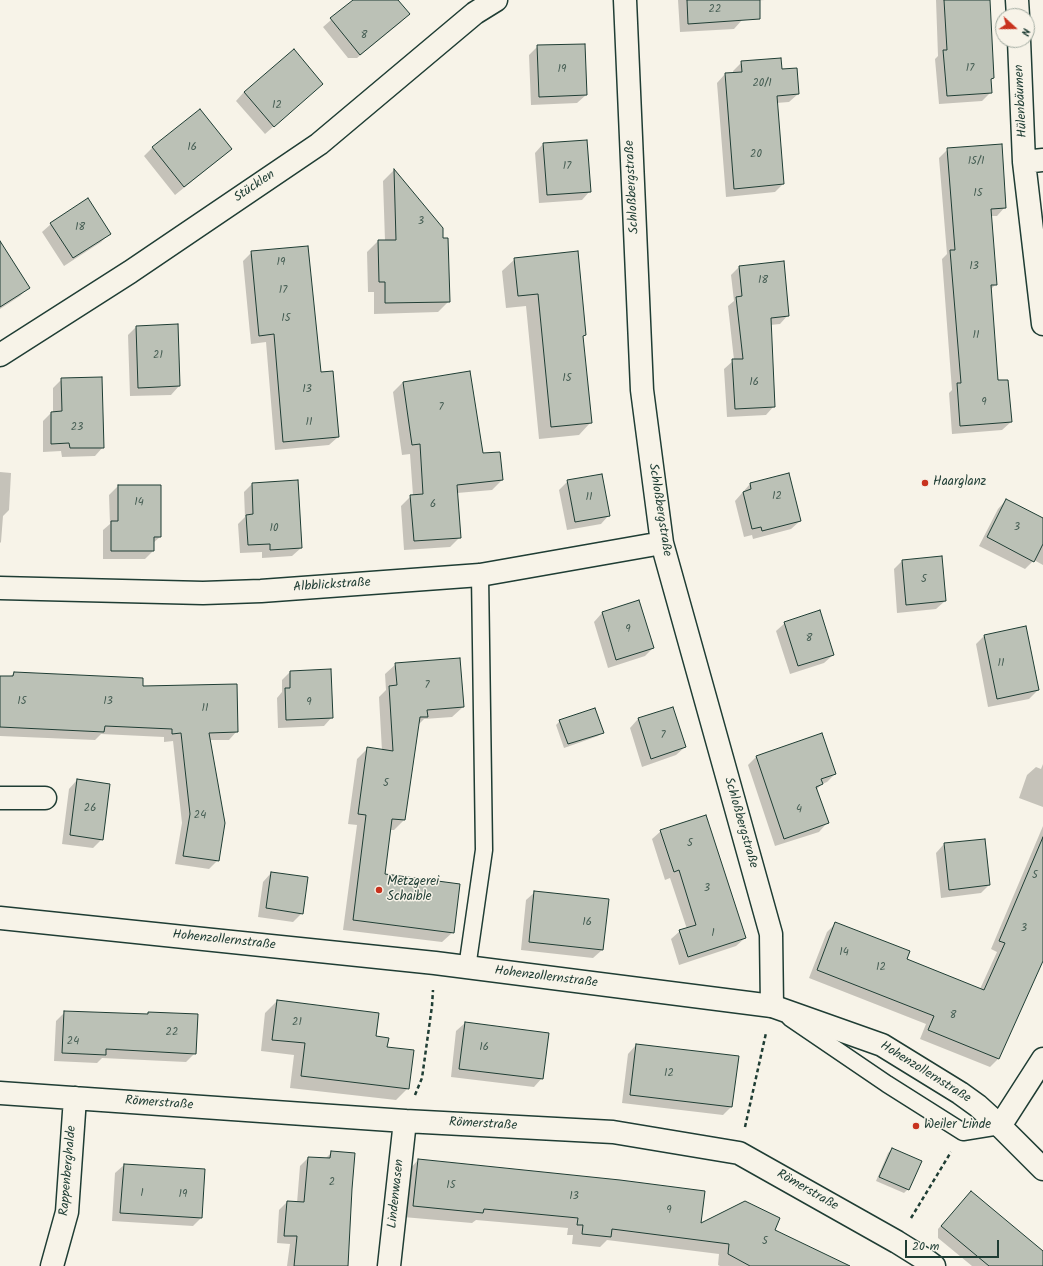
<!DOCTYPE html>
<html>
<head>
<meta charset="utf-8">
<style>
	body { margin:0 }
	#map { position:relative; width:1043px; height:1266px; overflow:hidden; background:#f7f3e8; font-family:Kalam,sans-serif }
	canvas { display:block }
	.north { position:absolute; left:995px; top:8px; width:40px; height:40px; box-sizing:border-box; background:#f7f3e8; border:1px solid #a1aaa0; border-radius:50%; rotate:111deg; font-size:11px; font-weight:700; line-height:16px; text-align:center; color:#1f3d34 }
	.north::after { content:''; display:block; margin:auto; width:14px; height:18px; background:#c8321e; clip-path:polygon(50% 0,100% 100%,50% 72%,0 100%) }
	.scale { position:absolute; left:905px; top:1240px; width:94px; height:18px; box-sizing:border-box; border:2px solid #1f3d34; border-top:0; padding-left:5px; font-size:12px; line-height:14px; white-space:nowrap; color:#1f3d34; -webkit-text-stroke:3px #f7f3e8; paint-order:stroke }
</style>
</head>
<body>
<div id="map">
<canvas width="1043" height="1266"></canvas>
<div class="north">N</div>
<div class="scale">20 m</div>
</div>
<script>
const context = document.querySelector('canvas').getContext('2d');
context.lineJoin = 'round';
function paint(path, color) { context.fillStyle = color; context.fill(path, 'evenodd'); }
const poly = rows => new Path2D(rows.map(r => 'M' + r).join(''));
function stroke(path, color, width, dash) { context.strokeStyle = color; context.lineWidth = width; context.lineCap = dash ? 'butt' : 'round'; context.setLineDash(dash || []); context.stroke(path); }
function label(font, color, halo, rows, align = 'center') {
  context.font = font + ' Kalam,sans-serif'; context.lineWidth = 3; context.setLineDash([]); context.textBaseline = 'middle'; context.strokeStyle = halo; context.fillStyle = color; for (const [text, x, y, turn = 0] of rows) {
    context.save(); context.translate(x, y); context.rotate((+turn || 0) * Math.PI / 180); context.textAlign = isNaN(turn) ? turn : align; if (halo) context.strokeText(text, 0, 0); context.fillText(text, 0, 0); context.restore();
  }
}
const shadow = poly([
	[354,0,397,0,409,14,400,23,357,58,348,58,323,27],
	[678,0,765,0,741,2,742,20,734,29,680,32],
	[936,0,985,0,993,78,990,81,991,92,982,101,939,104,935,59,938,56],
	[538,46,586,95,577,103,531,105,529,55],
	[742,62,781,70,798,94,789,102,776,103,783,184,775,192,726,197,717,83,725,74,733,74,733,71],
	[322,84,265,134,236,101,244,92],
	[586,141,590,191,582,200,539,203,535,153,543,144],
	[153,147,230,149,222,157,175,195,144,156],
	[948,149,1005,207,997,216,991,216,996,284,990,290,997,381,1011,422,1002,430,952,434,949,393,952,390,942,259,947,254,939,158],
	[394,170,442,228,449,301,438,312,374,314,374,292,368,292,367,252,378,241,385,241,383,181],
	[51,224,109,234,101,242,64,266,42,232],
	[0,249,28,288,20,296,0,309],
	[252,252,320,373,338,437,329,445,275,450,266,342,251,344,243,261],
	[515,259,585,335,582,337,591,422,579,435,539,439,526,306,506,308,502,271],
	[739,267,788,315,780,324,770,325,774,406,766,415,727,417,724,369,734,360,728,306,734,301,731,275],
	[136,327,179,386,171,395,130,396,128,335],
	[62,379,103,447,95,456,62,457,61,451,43,452,43,421,51,413,53,413,53,388],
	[403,382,482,454,502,480,492,490,457,493,460,537,450,547,404,550,401,506,411,496,413,495,410,454,402,455,393,392],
	[0,472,11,473,9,510,3,516,1,542,0,543],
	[788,475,800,521,791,529,753,539,752,535,744,537,735,501,750,484],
	[568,481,609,515,601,524,567,530,559,490],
	[252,484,301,548,292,556,262,558,262,552,240,553,238,524,245,517,244,492],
	[118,486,160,537,153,543,153,551,145,559,103,559,103,530,110,524,109,495],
	[1006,500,1043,519,1043,565,1034,560,1025,569,979,546,998,509],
	[902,561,945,601,936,609,897,613,894,569],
	[639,602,653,648,645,656,608,668,594,622,602,613],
	[785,623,833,655,824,663,790,674,776,631],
	[985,635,1038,690,1029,699,988,707,976,644],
	[396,664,463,707,452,717,424,719,418,725,404,820,394,830,390,830,384,875,453,932,442,942,343,930,357,825,348,824,357,759,368,748,382,751,379,697,386,690,385,674],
	[290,672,332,717,324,726,278,728,277,698,282,692,282,680],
	[14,673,141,687,237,731,229,740,210,740,218,860,209,869,175,864,182,823,173,741,164,742,164,737,101,734,95,740,0,736,0,677,10,677],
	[673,708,685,747,676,755,642,767,630,728,638,719],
	[560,721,602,732,598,736,564,748,556,725],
	[756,757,835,774,827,782,822,784,816,790,827,823,819,832,775,846,748,765],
	[1043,764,1043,807,1019,798,1027,775,1036,767,1041,769],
	[77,780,102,839,93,848,62,844,69,789],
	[1043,826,1043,961,1041,963,998,1059,990,1067,920,1039,926,1024,809,978,827,932,836,923,906,959,980,989,997,952,991,949],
	[661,831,745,938,736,946,679,965,671,939,680,931,687,929,670,878,665,880,652,839],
	[944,844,989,885,981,893,941,898,936,853],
	[271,873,302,913,293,922,258,917,263,882],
	[535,892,608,900,602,950,593,958,521,950,526,900],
	[277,1001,375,1037,386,1048,408,1088,396,1100,290,1088,294,1055,261,1051,265,1013],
	[65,1012,146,1015,148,1013,195,1053,186,1062,102,1058,97,1063,54,1061,56,1021],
	[465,1023,542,1078,534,1087,451,1077,456,1031],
	[636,1045,731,1107,723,1115,622,1103,628,1054],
	[892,1149,908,1189,904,1193,876,1181,888,1153],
	[332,1152,347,1266,287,1266,290,1244,277,1243,279,1210,287,1202,297,1203,300,1166,308,1158,325,1159],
	[418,1160,700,1225,774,1230,846,1266,720,1266,718,1265,719,1254,607,1240,600,1247,572,1244,573,1235,567,1235,568,1228,476,1220,472,1223,403,1217,408,1171],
	[124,1165,201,1218,193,1226,112,1221,115,1173],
	[971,1192,1043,1251,1043,1266,972,1266,938,1238,938,1229]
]);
const building = poly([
	[353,0,398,0,410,14,360,55,330,18,353,0],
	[687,0,760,0,760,19,688,24,687,0],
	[944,0,990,0,994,78,991,79,992,93,947,96,943,50,947,50,944,0],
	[585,44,587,95,539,97,537,45,585,44],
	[294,49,323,84,274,127,244,92,294,49],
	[781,58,782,69,797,68,799,94,777,96,784,184,734,189,725,73,742,72,741,61,781,58],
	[200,109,232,149,184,187,152,147,200,109],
	[587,140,591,192,547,195,543,143,587,140],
	[1002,144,1006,208,991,209,997,285,991,285,998,380,1008,380,1012,422,960,426,957,383,961,383,950,250,955,250,947,148,1002,144],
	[394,169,443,228,443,238,448,238,450,302,385,303,385,282,379,282,378,240,396,240,394,169],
	[88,198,111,234,73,258,50,223,88,198],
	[0,241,30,288,0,307,0,241],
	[308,246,321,372,333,371,339,437,283,442,274,334,259,336,251,251,308,246],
	[578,251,586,335,583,336,592,423,551,427,538,294,518,296,514,258,578,251],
	[784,261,789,316,771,318,775,407,735,409,732,359,743,359,736,297,742,296,739,266,784,261],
	[178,324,180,386,138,388,136,326,178,324],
	[470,371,483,453,500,452,503,480,457,485,461,538,414,541,410,495,423,494,420,444,412,445,403,382,470,371],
	[102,377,104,448,70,448,69,443,51,444,51,412,62,411,61,378,102,377],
	[789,473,801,521,762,531,761,527,752,529,743,492,751,489,750,483,789,473],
	[602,474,610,516,575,522,567,480,602,474],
	[298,480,302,548,270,550,270,544,248,545,246,515,253,514,252,483,298,480],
	[118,485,161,485,161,537,154,537,154,551,111,551,111,521,118,521,118,485],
	[1006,499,1043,518,1043,544,1034,562,987,537,1006,499],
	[942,556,946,601,906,605,902,560,942,556],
	[639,600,654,648,616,660,602,612,639,600],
	[820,610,834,655,798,666,784,622,820,610],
	[1026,626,1039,690,997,699,984,635,1026,626],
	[460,658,464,707,427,710,428,717,420,717,405,820,392,819,385,874,460,884,454,933,353,920,366,815,358,814,367,747,393,751,389,686,397,685,395,663,460,658],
	[331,669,333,718,286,720,285,688,290,688,290,671,331,669],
	[14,672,143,678,143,686,237,684,238,732,209,733,225,823,219,861,183,856,190,814,181,733,172,734,172,729,105,726,104,732,0,727,0,676,13,676,14,672],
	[673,707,686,747,651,759,638,718,673,707],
	[595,708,604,733,568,744,559,720,595,708],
	[822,733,836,774,821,779,823,784,816,787,829,823,784,839,756,756,822,733],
	[77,779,110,784,103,840,70,835,77,779],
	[706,815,746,938,688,957,679,930,696,925,679,870,674,872,660,830,706,815],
	[1043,837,1043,961,999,1059,928,1030,934,1016,817,970,835,922,910,951,907,959,984,990,1005,943,999,941,1043,837],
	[985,839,990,885,949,890,944,843,985,839],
	[271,872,308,877,303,914,266,908,271,872],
	[534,891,609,899,603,950,529,942,534,891],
	[277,1000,379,1013,376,1036,389,1038,387,1047,414,1050,409,1089,301,1076,305,1043,272,1040,277,1000],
	[64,1011,148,1014,148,1012,198,1014,196,1054,106,1049,106,1055,62,1053,64,1011],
	[465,1022,549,1033,543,1079,459,1069,465,1022],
	[636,1044,739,1056,732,1107,630,1095,636,1044],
	[892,1148,922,1161,909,1190,879,1177,892,1148],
	[331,1151,355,1153,352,1189,348,1266,294,1266,297,1236,284,1236,287,1201,304,1202,308,1157,330,1158,331,1151],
	[418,1159,620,1180,705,1191,701,1223,745,1201,780,1218,775,1230,850,1266,750,1266,728,1254,729,1244,612,1229,611,1237,582,1234,583,1225,577,1225,578,1218,484,1209,483,1213,413,1206,418,1159],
	[124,1164,205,1169,202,1218,120,1213,124,1164],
	[971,1191,1043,1251,1043,1266,989,1266,941,1226,971,1191]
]);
const path = poly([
	[415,1095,422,1078,432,1006,433,990],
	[745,1127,766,1033],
	[911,1218,951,1152]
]);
const service = poly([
	[467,968,484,850,480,575],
	[790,1018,887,1084,963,1132,1000,1126]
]);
const minor = poly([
	[625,0,642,390,662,543,771,934,772,1006],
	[1017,0,1018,16],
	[1019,40,1024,162,1043,324],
	[1024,162,1043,160],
	[0,355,130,272,319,144,475,13,496,0],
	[0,588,203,593,261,591,480,575,662,543],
	[0,798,45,798],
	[0,1093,405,1121,613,1132,739,1153,897,1242,926,1260,934,1266],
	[1000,1126,1043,1059],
	[52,1266,67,1212,75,1098],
	[389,1266,405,1121]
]);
const secondary = poly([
	[0,918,435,963,772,1006,882,1045,960,1093,978,1106,1000,1126,1043,1169]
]);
const markers = [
	[925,483,4,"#c8321e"],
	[379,890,4,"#c8321e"],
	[916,1126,4,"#c8321e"]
];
const numberNames = [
	["22",715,10],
	["8",364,36],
	["17",970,69],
	["19",562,70],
	["20/1",762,84],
	["12",277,106],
	["16",192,148],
	["20",756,155],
	["15/1",976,162],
	["17",567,167],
	["15",978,194],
	["3",421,222],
	["18",80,228],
	["19",281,263],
	["13",974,267],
	["18",763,281],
	["17",283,291],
	["15",286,319],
	["11",976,336],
	["21",158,356],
	["15",567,379],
	["16",754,383],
	["13",307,390],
	["9",984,403],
	["7",441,408],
	["11",309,423],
	["23",77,428],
	["12",777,497],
	["11",589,498],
	["14",139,503],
	["6",433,505],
	["3",1017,528],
	["10",274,529],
	["5",924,580],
	["9",628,630],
	["8",809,639],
	["11",1001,664],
	["7",427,686],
	["15",22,702],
	["13",108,702],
	["9",309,703],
	["11",205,709],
	["7",663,736],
	["5",386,784],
	["26",90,809],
	["4",799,810],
	["24",200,816],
	["5",690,844],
	["5",1035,876],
	["3",707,889],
	["16",587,923],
	["3",1024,929],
	["1",713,934],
	["14",844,953],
	["12",881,968],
	["8",953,1016],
	["21",297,1023],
	["22",172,1033],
	["24",73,1042],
	["16",484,1048],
	["12",669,1074],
	["2",332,1183],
	["15",451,1186],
	["1",142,1194],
	["19",183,1195],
	["13",574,1197],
	["9",669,1211],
	["5",765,1242]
];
const streetNames = [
	["Hülenbäumen",1022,101,-93],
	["Stücklen",255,187,-34],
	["Schloßbergstraße",633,187,-93],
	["Schloßbergstraße",659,510,81],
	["Albblickstraße",332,586,-4],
	["Schloßbergstraße",740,823,74],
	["Hohenzollernstraße",224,941,6],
	["Hohenzollernstraße",546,978,7],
	["Hohenzollernstraße",925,1073,32],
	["Römerstraße",159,1104,4],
	["Römerstraße",483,1125,3],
	["Rappenberghalde",69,1171,-85],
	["Römerstraße",807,1191,30],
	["Lindenwasen",397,1194,-84]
];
const poiNames = [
	["Haarglanz",933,483],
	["Metzgerei",387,883],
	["Schaible",387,898],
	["Weiler Linde",924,1126]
];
paint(shadow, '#0003');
paint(building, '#bbc1b6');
stroke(building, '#1f3d34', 1);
stroke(service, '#1f3d34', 19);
stroke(minor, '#1f3d34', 25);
stroke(secondary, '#1f3d34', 25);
stroke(path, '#1f3d34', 2.5, [4, 3]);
stroke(service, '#f7f3e8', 16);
stroke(minor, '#f7f3e8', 22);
stroke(secondary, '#f7f3e8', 22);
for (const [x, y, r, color] of markers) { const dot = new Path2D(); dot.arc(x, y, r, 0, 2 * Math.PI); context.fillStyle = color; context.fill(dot); stroke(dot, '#f7f3e8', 1.5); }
label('11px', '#465e54', null, numberNames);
label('13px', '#1f3d34', '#f7f3e8', streetNames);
label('13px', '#1f3d34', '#f7f3e8', poiNames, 'left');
</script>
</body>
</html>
